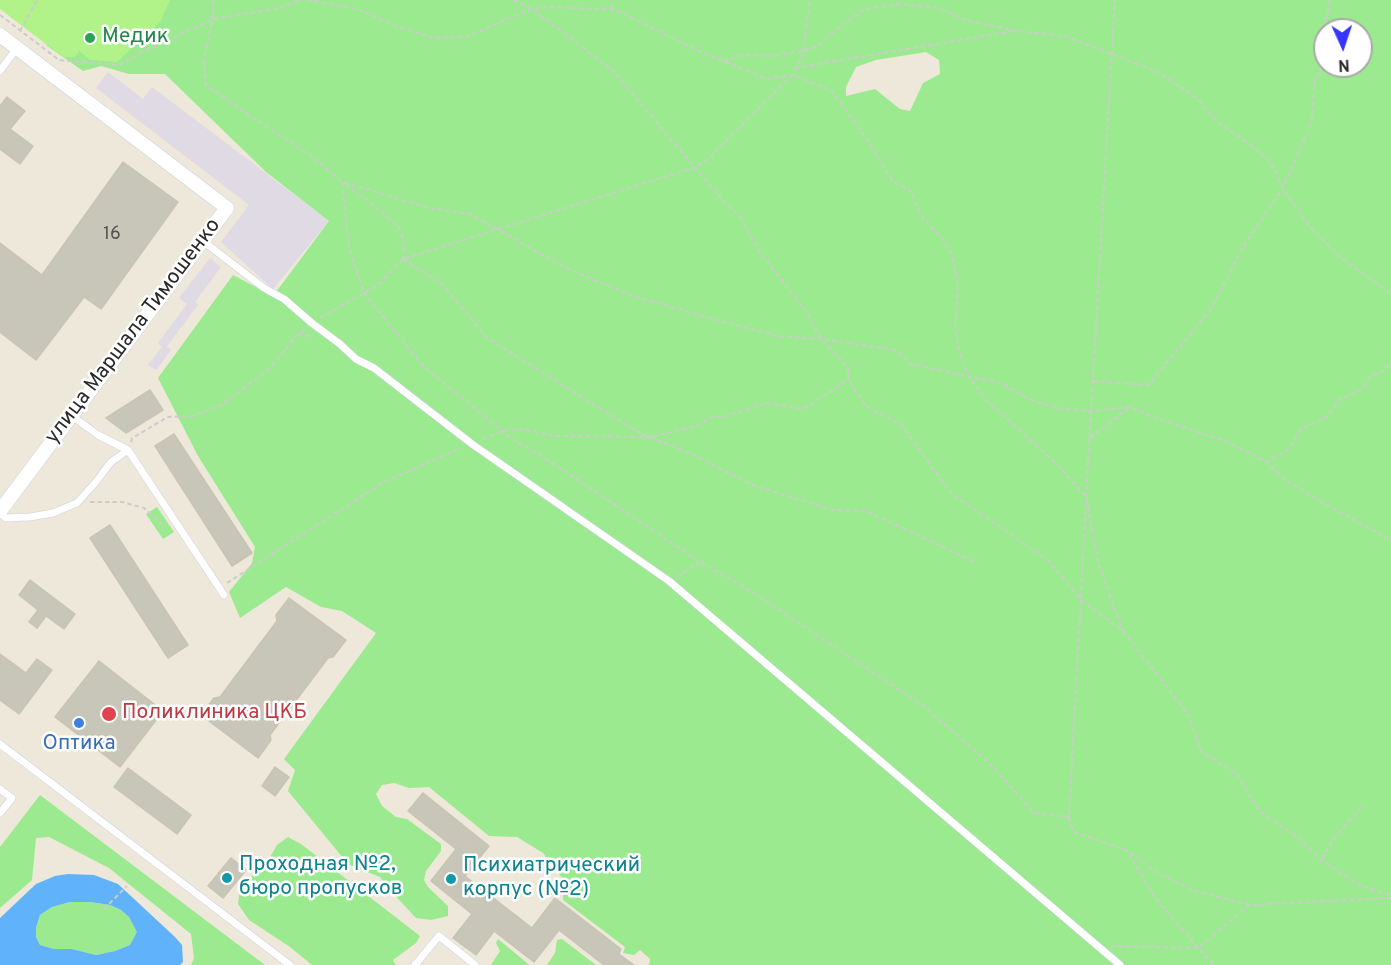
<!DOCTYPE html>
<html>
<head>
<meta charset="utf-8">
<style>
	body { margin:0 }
	#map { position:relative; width:1391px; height:965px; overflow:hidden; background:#ede8d9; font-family:Overpass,sans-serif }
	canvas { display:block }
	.north { position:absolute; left:1313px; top:18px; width:60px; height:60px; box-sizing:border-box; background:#fff; border:2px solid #a9a9a9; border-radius:50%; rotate:177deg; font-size:16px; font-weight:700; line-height:24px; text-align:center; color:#292929 }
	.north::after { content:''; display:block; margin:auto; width:21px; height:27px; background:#3634ff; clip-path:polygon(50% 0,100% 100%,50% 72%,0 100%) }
</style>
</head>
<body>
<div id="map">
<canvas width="1391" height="965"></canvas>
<div class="north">N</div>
</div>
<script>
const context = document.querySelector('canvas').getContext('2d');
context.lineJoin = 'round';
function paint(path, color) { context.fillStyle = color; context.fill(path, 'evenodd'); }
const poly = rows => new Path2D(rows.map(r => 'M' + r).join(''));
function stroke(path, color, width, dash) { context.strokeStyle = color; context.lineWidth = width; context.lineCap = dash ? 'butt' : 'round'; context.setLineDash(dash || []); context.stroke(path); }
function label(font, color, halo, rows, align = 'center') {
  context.font = font + ' Overpass,sans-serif'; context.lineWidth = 5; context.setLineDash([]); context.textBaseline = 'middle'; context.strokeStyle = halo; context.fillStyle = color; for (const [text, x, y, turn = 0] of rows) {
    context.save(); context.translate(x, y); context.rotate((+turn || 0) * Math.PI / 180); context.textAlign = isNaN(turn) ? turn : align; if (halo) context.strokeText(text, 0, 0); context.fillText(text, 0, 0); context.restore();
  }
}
const industrial = poly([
	[108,72,143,99,152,87,329,221,273,289,221,242,249,205,96,88],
	[210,258,221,267,195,302,198,305,167,346,171,350,156,370,148,365,162,347,158,343,187,304,179,298]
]);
const green = poly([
	[100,0,1391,0,1391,965,649,965,650,959,640,950,634,955,623,953,625,947,563,900,563,879,543,853,517,837,489,836,429,787,409,788,394,783,382,785,376,794,382,806,396,817,407,819,441,844,441,851,426,871,424,880,428,887,448,906,448,916,431,920,416,918,388,888,380,877,348,864,288,791,295,770,284,759,376,633,342,611,321,607,286,587,240,618,229,592,252,563,255,547,198,456,158,378,233,275,273,296,329,221,266,172,165,74,129,74,101,66,83,71,46,45],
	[1325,30,1361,30,1361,66,1325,66],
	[926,52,939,60,940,74,923,83,910,111,900,109,875,89,846,96,846,87,856,67,876,60],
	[157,507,174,532,163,539,146,514],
	[40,795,265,965,191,965,194,958,191,934,109,868,49,837,36,838,32,880,0,908,0,847],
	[288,837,301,844,420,936,416,943,393,960,396,965,312,965,290,947,249,920,238,904,240,888,269,859,277,845],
	[70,902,90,902,110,905,121,910,129,917,138,932,130,945,115,951,96,955,72,949,54,949,40,945,36,938,36,928,40,915,52,907],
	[498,939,527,963,529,965,491,965,500,951,496,943],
	[562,939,596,965,547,965,555,953,557,940]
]);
const pitch = poly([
	[0,0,170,0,160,22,117,62,90,60,79,51,75,57,63,57,0,9]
]);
const water = poly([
	[68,874,94,875,118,884,175,937,182,945,183,962,180,965,0,965,0,918,36,884,55,876],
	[70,902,90,902,110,905,121,910,129,917,137,932,130,945,115,951,96,955,72,949,54,949,40,945,36,937,36,928,40,915,52,907]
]);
const building = poly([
	[7,97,25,111,10,129,33,146,20,164,0,149,0,106,7,97],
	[123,162,178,202,101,309,84,297,36,360,0,332,0,243,42,275,123,162],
	[150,390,163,410,126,433,106,418,150,390],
	[174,434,252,553,232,566,155,446,174,434],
	[110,525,188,645,168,658,90,538,110,525],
	[30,580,75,614,64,629,46,616,37,628,29,622,38,610,19,595,30,580],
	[289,598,346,640,333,657,328,658,270,735,271,740,258,758,201,715,214,698,220,697,277,621,276,615,289,598],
	[0,654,26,673,37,659,52,670,19,714,0,700,0,654],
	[99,661,163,711,120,767,55,717,99,661],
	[275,767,289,777,275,796,262,786,275,767],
	[128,768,191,815,177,834,114,787,128,768],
	[423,793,489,846,465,876,532,928,555,898,621,949,619,954,634,965,604,965,559,930,534,962,494,931,476,955,453,938,472,914,431,881,456,849,408,811,423,793],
	[231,858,246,870,223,898,208,886,231,858]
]);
const path = poly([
	[213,0,213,19,204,58,206,85,249,115,310,155,341,181],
	[307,0,358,9,396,26,433,38,466,37,532,9,548,7,596,9,612,8,699,51,767,79,792,75,831,90,864,135,893,182,909,189,922,217,942,238,953,258,958,287,955,327,959,351,969,377,986,400,1056,463,1086,497,1099,566,1123,631],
	[514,0,532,9,611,69,725,203,741,218,759,251,806,311,821,339,848,367,848,380,866,406,901,425,952,494,1048,560,1081,600,1123,631,1188,714,1201,751,1237,774,1259,811,1298,838,1321,860,1361,886,1391,895],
	[612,8,613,0],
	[0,15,59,60,120,65,138,54,213,19,275,9,301,0],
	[20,31,37,0],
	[724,61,743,55,771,56,802,51,818,46,840,26,865,9,902,4,938,8,968,21,1017,31,1065,36,1156,71,1197,98,1215,120,1259,151,1271,163,1283,188,1309,226,1340,257,1391,294],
	[795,68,1014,31],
	[346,185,363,197,399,227,405,243,403,259],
	[403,259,441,283,487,338,638,432,693,455,752,485,833,510,866,511,975,562],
	[320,318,378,285,403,259,696,167,708,159,792,75,802,58,810,0],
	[298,334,313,337],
	[1093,381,1148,385,1211,309,1246,242,1283,188,1311,124,1315,80,1325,62,1322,42,1330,0],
	[1090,438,1130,407],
	[483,439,503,431,518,429,556,436,651,437,697,426,714,416,724,417,767,403,803,409,848,380],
	[131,442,132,438,168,417,193,416,223,404,270,368,298,334,306,328],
	[1266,462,1287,451,1302,428,1327,417,1339,400,1362,389,1371,376,1383,371,1391,362],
	[1086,497,1115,0],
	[90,502,122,502,144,508,163,525,166,523],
	[1086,503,1069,817,1070,823,1075,832,1128,851,1156,872,1192,890,1249,905,1391,898],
	[677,577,700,562],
	[227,583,384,482,461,448],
	[1069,817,1034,813,991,765,925,707,754,593,700,562,551,462,511,438,422,365,364,293,349,247,342,182,429,208,470,214,566,268,633,296,720,321,776,336,821,339,895,350,911,364,1003,384,1035,402,1058,408,1091,411,1130,407,1153,417,1227,442,1266,462,1283,478,1323,503,1391,540],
	[1129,854,1156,899,1213,965],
	[1322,859,1334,838,1364,804],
	[104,909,127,886],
	[1111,946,1198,948,1249,905]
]);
const lane = poly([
	[0,71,17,48],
	[203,241,264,288,284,299,313,324,340,344,356,359,374,368,472,444,669,581,1120,965],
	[72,416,98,435,128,450],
	[0,513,6,518,30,517,53,513,77,503,95,483,111,462,128,450,224,595],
	[0,744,290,965],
	[0,789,12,798,0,813],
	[415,965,439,936,475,965]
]);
const street = poly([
	[0,35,227,208,0,511]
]);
const markers = [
	[90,38,6,"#2e9e5b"],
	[109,714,8,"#e0444e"],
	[79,723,6,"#3f7fe0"],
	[227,878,6,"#0f9aa8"],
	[451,879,6,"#0f9aa8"]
];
const numberNames = [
	["16",112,235]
];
const leisureNames = [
	["Медик",102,38]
];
const streetNames = [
	["улица Маршала Тимошенко",134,332,-53]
];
const healthNames = [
	["Поликлиника ЦКБ",122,714]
];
const shopNames = [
	["Оптика",79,745]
];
const cultureNames = [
	["Проходная №2,",239,866],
	["бюро пропусков",239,890],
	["Психиатрический",463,867],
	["корпус (№2)",463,891]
];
paint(industrial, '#dfdae4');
paint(green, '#9cea8f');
paint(pitch, '#b1f289');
paint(water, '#60b3fa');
paint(building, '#c8c5b9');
stroke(building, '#c8c5b2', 1.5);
stroke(lane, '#cecee4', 8);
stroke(street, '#cecee4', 15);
stroke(path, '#ccc', 2, [4.5, 3]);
stroke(lane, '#fff', 7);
stroke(street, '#fff', 14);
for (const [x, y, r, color] of markers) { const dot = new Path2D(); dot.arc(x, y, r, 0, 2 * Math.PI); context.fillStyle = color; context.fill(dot); stroke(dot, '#fff', 2); }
label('18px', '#51504d', null, numberNames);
label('21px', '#27864d', '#fff', leisureNames, 'left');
label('21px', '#292929', '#fff', streetNames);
label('21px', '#be3a42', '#fff', healthNames, 'left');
label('21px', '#366cbe', '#fff', shopNames);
label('21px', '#0d838f', '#fff', cultureNames, 'left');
</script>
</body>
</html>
